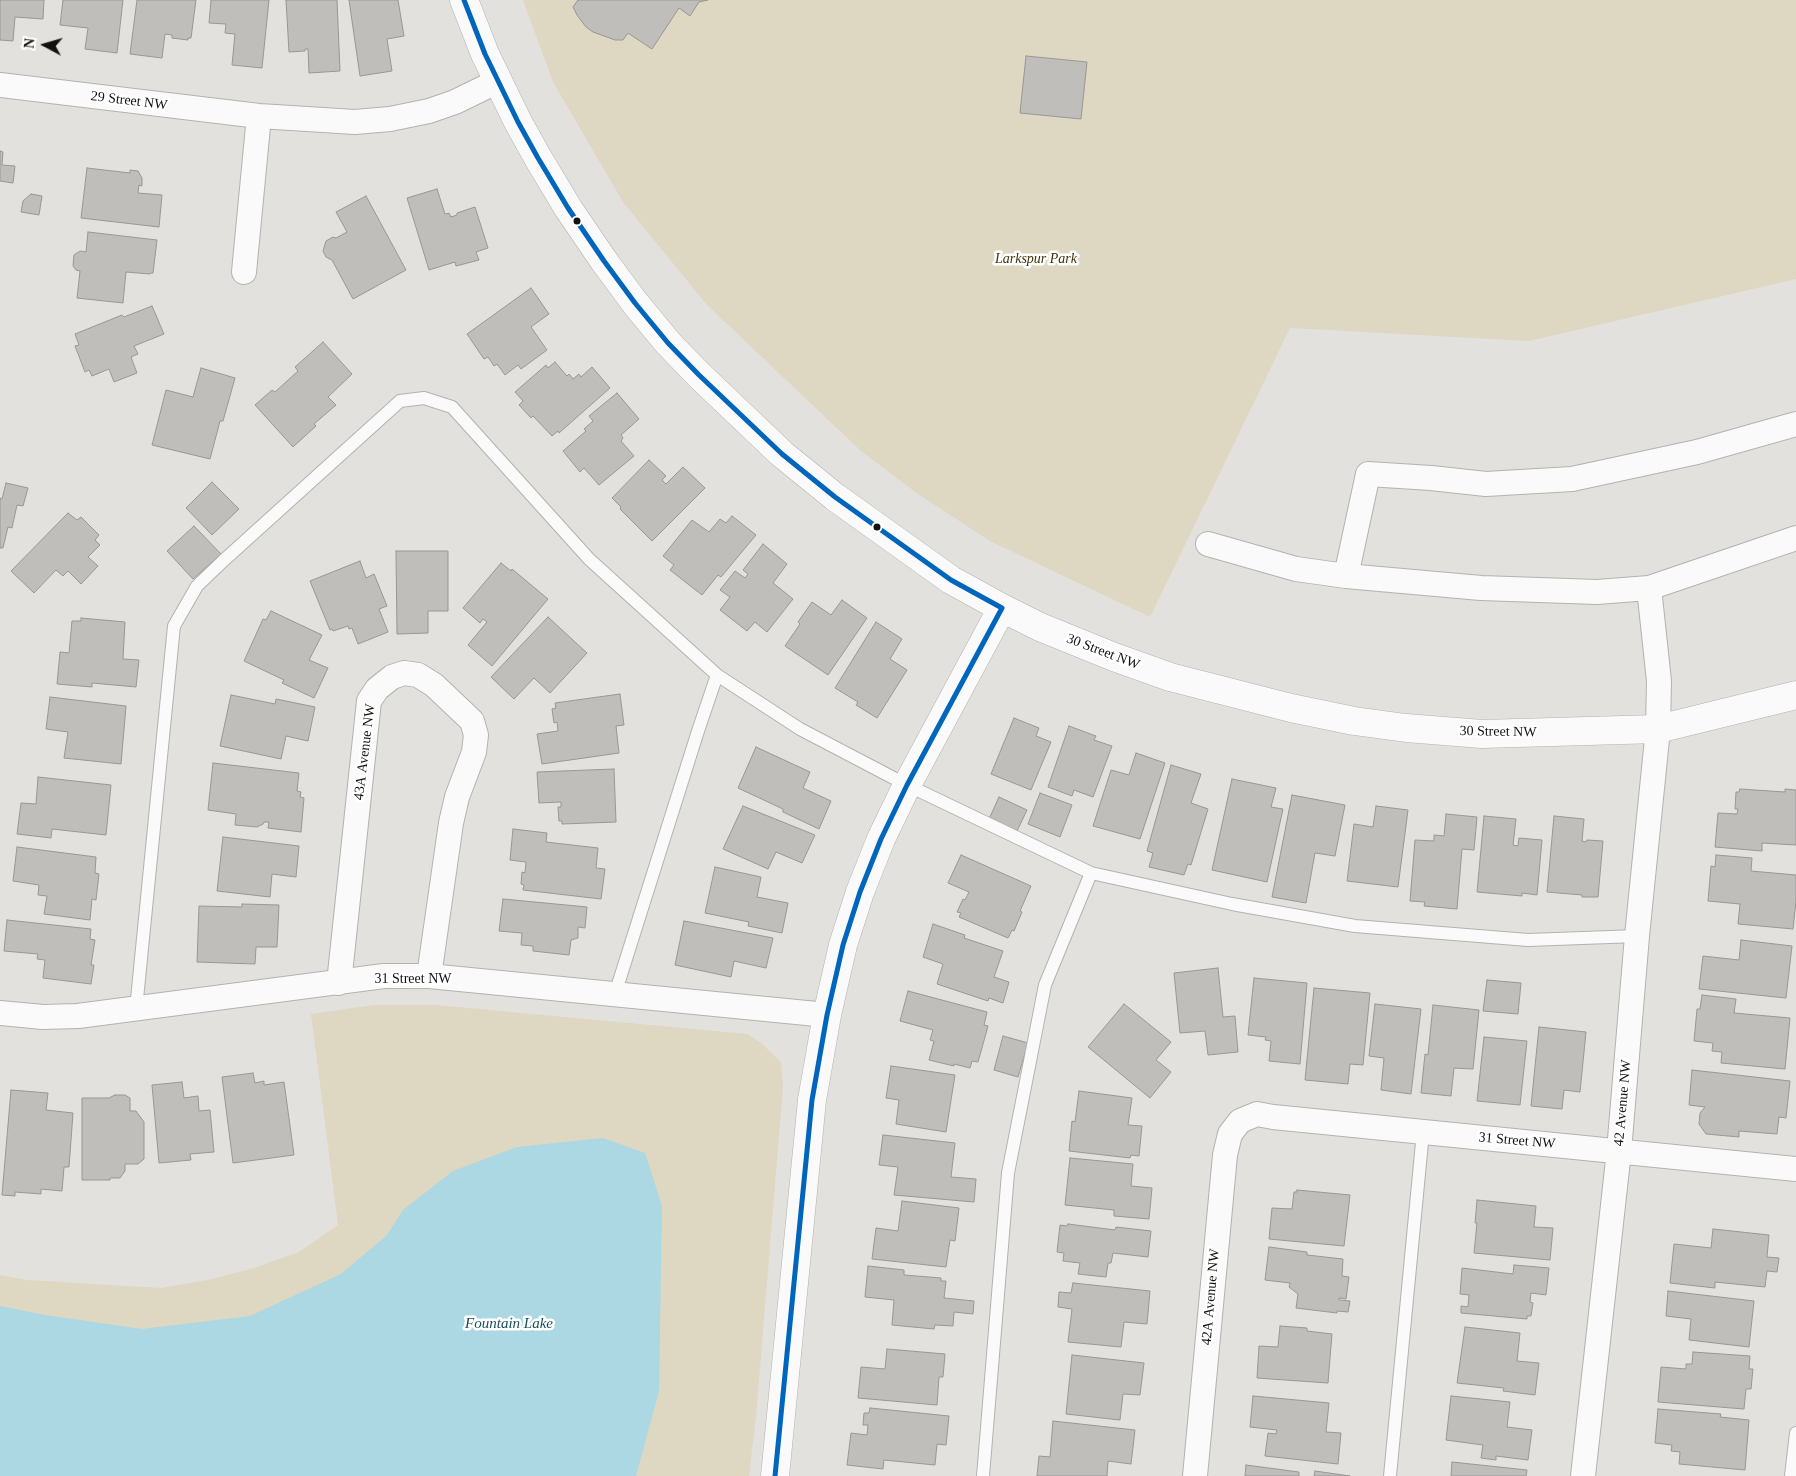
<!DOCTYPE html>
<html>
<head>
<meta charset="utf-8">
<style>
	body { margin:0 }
	#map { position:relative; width:1796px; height:1476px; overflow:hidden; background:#e2e1dd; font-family:"Times New Roman",serif }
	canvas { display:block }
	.north { position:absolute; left:20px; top:20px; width:50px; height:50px; -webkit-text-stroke:4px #fff; paint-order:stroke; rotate:276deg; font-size:14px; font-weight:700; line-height:20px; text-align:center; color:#12110f }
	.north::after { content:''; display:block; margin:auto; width:18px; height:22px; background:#12110f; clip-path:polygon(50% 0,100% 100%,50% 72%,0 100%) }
</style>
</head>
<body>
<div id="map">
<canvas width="1796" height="1476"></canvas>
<div class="north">N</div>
</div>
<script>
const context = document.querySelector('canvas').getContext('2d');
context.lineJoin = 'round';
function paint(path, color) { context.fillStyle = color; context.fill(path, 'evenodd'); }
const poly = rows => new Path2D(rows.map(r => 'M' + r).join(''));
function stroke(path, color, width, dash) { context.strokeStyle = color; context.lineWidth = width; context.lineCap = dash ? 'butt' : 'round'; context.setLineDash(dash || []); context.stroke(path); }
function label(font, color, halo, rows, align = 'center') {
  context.font = font + ' "Times New Roman",serif'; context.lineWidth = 5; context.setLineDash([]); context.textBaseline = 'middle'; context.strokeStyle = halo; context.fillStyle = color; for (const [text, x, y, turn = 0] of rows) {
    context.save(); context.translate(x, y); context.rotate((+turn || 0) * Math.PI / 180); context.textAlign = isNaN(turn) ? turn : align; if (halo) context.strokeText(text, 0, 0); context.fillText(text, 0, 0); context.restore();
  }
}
const green = poly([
	[523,0,1796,0,1796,279,1529,341,1290,328,1150,617,990,541,918,494,861,451,707,305,623,202,553,82],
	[374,1005,436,1005,747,1034,761,1043,781,1062,783,1087,756,1417,749,1476,0,1476,0,1275,27,1280,161,1288,208,1280,254,1268,299,1252,338,1225,311,1014]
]);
const water = poly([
	[603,1138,645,1153,662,1206,659,1391,636,1476,0,1476,0,1306,45,1315,142,1329,250,1316,341,1274,387,1235,403,1210,453,1171,517,1147]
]);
const building = poly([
	[0,0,44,0,43,19,15,17,13,41,0,40,0,0],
	[63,0,123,0,117,53,85,49,88,28,60,25,63,0],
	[137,0,196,0,191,38,188,38,188,40,172,38,172,35,165,34,162,58,130,54,137,0],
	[211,0,269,0,262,68,232,65,235,34,225,33,226,24,209,23,211,0],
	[286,0,337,0,340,71,309,73,308,49,305,49,305,51,289,52,286,0],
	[349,0,398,0,404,36,387,39,392,71,360,76,349,0],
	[578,0,577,0,708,0,699,2,690,16,679,8,652,49,628,33,623,40,615,40,593,32,586,27,577,15,573,7,578,0],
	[1026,56,1087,62,1081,119,1020,113,1026,56],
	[0,151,3,152,2,165,15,166,13,183,0,181,0,151],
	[87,168,130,173,130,170,138,171,142,178,142,186,139,185,138,193,162,195,159,227,81,218,87,168],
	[437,189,445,214,449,213,451,217,457,215,457,213,475,207,488,248,476,252,479,260,456,266,455,262,429,270,407,198,437,189],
	[31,194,42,196,39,215,21,212,23,201,31,194],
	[366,196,406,270,353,299,332,260,326,257,323,251,326,241,333,237,336,238,347,232,336,212,366,196],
	[88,232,157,240,153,273,151,273,150,274,126,272,123,303,77,298,80,271,76,270,73,266,74,255,80,251,86,252,88,232],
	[531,288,549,314,531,327,547,350,521,369,518,365,505,375,497,364,494,366,488,357,484,359,467,334,531,288],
	[152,306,164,334,134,346,138,354,131,357,137,373,114,382,109,369,92,376,89,370,85,372,75,346,79,345,75,334,122,315,124,317,152,306],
	[323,342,352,374,328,397,336,405,314,424,316,426,293,447,255,405,272,390,275,392,298,371,295,367,323,342],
	[555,362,567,376,569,374,573,379,579,374,581,377,592,367,610,388,559,433,558,431,552,436,533,416,531,418,519,405,523,401,515,392,546,365,548,368,555,362],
	[201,368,235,378,223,421,220,421,210,459,152,445,166,390,193,397,201,368],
	[617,393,639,419,621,435,623,438,621,441,634,456,599,485,584,468,580,472,563,451,586,431,584,429,593,421,589,416,617,393],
	[649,460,666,476,662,480,666,484,683,467,705,488,652,541,620,509,621,507,612,498,649,460],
	[212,482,239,509,212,535,186,508,212,482],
	[6,483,28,488,23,506,17,505,12,528,8,527,3,548,0,548,0,498,2,499,6,483],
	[68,513,77,520,81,517,99,535,95,540,100,545,88,557,98,566,81,584,68,571,63,576,56,570,34,593,11,571,68,513],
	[732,516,756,535,721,577,718,575,702,595,670,570,674,565,663,556,692,520,709,532,720,519,726,523,732,516],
	[194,526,221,554,193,579,167,551,194,526],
	[763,544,787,564,773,583,793,599,767,632,755,622,747,631,720,610,730,597,720,590,735,571,745,578,748,574,743,570,763,544],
	[396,551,448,551,448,611,428,611,428,633,397,634,396,551],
	[360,561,366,578,374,574,387,606,379,609,388,632,358,644,352,628,349,629,348,626,333,631,332,629,330,630,310,581,360,561],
	[501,563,511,571,512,569,548,599,492,666,468,645,487,622,483,619,480,623,463,608,501,563],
	[842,600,867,618,828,675,785,646,800,624,798,622,812,602,831,615,842,600],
	[271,611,322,635,309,660,328,668,314,698,282,683,284,680,244,661,263,619,266,620,271,611],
	[548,617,587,653,550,693,534,678,514,699,491,677,548,617],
	[81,618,125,622,123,659,139,660,136,687,92,683,92,687,57,684,60,652,69,653,72,621,81,621,81,618],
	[876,622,902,639,890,659,907,670,877,718,856,705,858,702,835,688,876,622],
	[620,694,624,725,616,726,619,753,542,764,537,734,558,731,557,722,554,723,552,709,556,708,555,703,620,694],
	[231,695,275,704,276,699,315,707,308,741,286,736,281,759,220,746,231,695],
	[50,697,126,706,121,764,64,758,68,732,46,729,50,697],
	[1014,718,1039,728,1036,736,1051,742,1031,790,991,774,1014,718],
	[1069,726,1096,736,1094,740,1112,746,1093,797,1074,790,1072,796,1048,787,1069,726],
	[756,747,810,772,803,788,831,801,819,829,783,812,783,809,738,788,756,747],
	[1136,753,1165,763,1140,839,1093,826,1111,770,1129,775,1136,753],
	[213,763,299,773,297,791,301,792,300,797,304,798,301,832,268,828,269,822,264,822,263,824,257,827,235,825,236,814,208,810,213,763],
	[1171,765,1201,774,1191,803,1208,809,1191,865,1188,864,1184,875,1149,867,1153,853,1147,851,1171,765],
	[614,769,616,822,562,824,562,821,559,821,558,807,561,807,561,802,539,803,537,772,614,769],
	[38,777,111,785,106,835,52,829,51,838,17,834,21,803,36,804,38,777],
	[1232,779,1276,788,1271,807,1283,809,1267,882,1212,870,1232,779],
	[1740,789,1785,792,1785,789,1796,790,1796,845,1762,843,1762,851,1715,847,1718,813,1737,814,1738,809,1735,809,1736,792,1739,792,1740,789],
	[1040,793,1072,805,1060,837,1028,824,1040,793],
	[1292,795,1345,805,1335,856,1315,853,1306,903,1272,897,1292,795],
	[999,797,1027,810,1017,831,989,819,999,797],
	[743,806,815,835,802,863,776,852,768,869,723,849,743,806],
	[1376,806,1408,810,1398,887,1347,881,1354,824,1373,827,1376,806],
	[1446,814,1477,817,1474,850,1462,849,1457,909,1424,906,1425,902,1410,901,1415,840,1434,841,1434,835,1444,836,1446,814],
	[1484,816,1516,819,1513,845,1518,846,1519,838,1542,840,1537,895,1522,893,1522,896,1477,892,1484,816],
	[1554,816,1584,819,1582,841,1586,842,1587,840,1603,841,1598,897,1582,897,1582,895,1547,892,1554,816],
	[513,829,547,833,546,842,598,848,596,868,605,869,601,899,523,890,524,885,521,884,522,872,525,873,526,862,510,860,513,829],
	[223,837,299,846,296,877,272,874,270,897,217,891,223,837],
	[17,847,96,857,95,873,99,874,96,900,92,899,90,920,44,914,47,896,38,895,39,885,13,881,17,847],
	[961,855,1031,886,1020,911,1022,912,1014,931,1012,930,1008,938,959,917,961,913,957,912,963,899,965,900,969,892,948,883,961,855],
	[1716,855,1752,858,1751,871,1796,875,1796,901,1793,929,1738,924,1740,904,1708,901,1711,866,1715,867,1716,855],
	[715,867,761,877,757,897,788,903,782,933,748,926,749,922,705,913,715,867],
	[503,899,587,907,585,928,578,927,578,938,571,940,569,955,533,951,533,946,521,945,522,933,499,931,503,899],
	[242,904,279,905,277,947,256,947,255,964,197,962,199,906,242,907,242,904],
	[7,920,91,929,90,939,95,940,91,965,94,965,91,984,43,978,45,960,37,959,38,954,4,951,7,920],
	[684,921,773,938,766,968,734,961,731,977,675,965,684,921],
	[933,924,965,935,964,938,1003,951,994,977,1009,982,1003,1003,989,998,988,1001,937,984,943,964,923,957,933,924],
	[1741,940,1792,946,1786,998,1699,989,1703,956,1739,960,1741,940],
	[1218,968,1223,1017,1235,1016,1238,1052,1208,1055,1205,1031,1180,1033,1174,973,1218,968],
	[1254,978,1307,983,1300,1064,1269,1061,1271,1041,1265,1040,1266,1037,1248,1035,1254,978],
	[1487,980,1521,983,1518,1014,1483,1011,1487,980],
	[1314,988,1370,993,1363,1065,1350,1064,1348,1084,1305,1080,1314,988],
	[908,991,987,1012,984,1025,988,1026,978,1062,972,1061,970,1068,954,1064,954,1066,929,1060,934,1041,930,1040,933,1030,900,1021,908,991],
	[1702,995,1736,999,1734,1013,1790,1018,1785,1069,1721,1063,1722,1052,1712,1051,1713,1043,1694,1041,1697,1009,1700,1009,1702,995],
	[1124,1004,1171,1042,1156,1060,1171,1072,1150,1098,1088,1047,1124,1004],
	[1375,1004,1421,1009,1411,1094,1381,1090,1384,1058,1369,1056,1375,1004],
	[1433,1005,1479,1010,1473,1069,1454,1068,1451,1096,1421,1093,1425,1054,1428,1055,1433,1005],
	[1539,1027,1586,1032,1580,1092,1564,1090,1562,1109,1531,1106,1539,1027],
	[1003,1036,1028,1043,1018,1077,994,1070,1003,1036],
	[1484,1037,1527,1041,1520,1105,1477,1101,1484,1037],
	[891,1066,955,1075,946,1132,896,1124,899,1100,886,1098,891,1066],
	[1692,1070,1790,1081,1786,1118,1779,1117,1777,1134,1739,1131,1739,1137,1706,1134,1699,1124,1700,1113,1705,1107,1689,1105,1692,1070],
	[253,1073,255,1083,264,1081,264,1085,284,1082,294,1155,233,1163,222,1077,253,1073],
	[182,1082,184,1098,198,1096,199,1111,210,1110,214,1152,190,1154,191,1160,159,1163,152,1085,182,1082],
	[11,1090,48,1093,46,1110,73,1113,69,1167,64,1167,62,1191,41,1189,41,1194,15,1192,15,1196,2,1195,11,1090],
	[1079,1091,1132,1098,1128,1125,1142,1126,1139,1156,1131,1155,1130,1158,1069,1151,1072,1121,1075,1122,1079,1091],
	[115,1095,125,1095,130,1098,130,1111,136,1111,144,1122,144,1159,138,1164,125,1164,125,1171,120,1178,110,1178,110,1180,82,1180,82,1098,109,1098,115,1095],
	[883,1135,955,1143,951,1177,976,1179,974,1202,894,1195,898,1167,879,1165,883,1135],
	[1070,1158,1133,1164,1131,1186,1152,1188,1149,1219,1114,1216,1114,1210,1065,1205,1070,1158],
	[1297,1190,1350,1195,1344,1246,1269,1239,1272,1208,1292,1209,1294,1192,1297,1192,1297,1190],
	[1477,1200,1536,1206,1534,1227,1553,1228,1550,1260,1474,1253,1477,1223,1475,1223,1477,1200],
	[902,1201,959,1208,955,1241,950,1240,946,1267,872,1259,876,1228,898,1231,902,1201],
	[1068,1224,1115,1230,1116,1227,1151,1231,1148,1257,1113,1253,1111,1263,1108,1263,1106,1277,1078,1274,1080,1263,1063,1261,1064,1253,1057,1252,1060,1225,1067,1226,1068,1224],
	[1713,1229,1769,1235,1767,1257,1779,1258,1777,1272,1767,1271,1765,1287,1715,1282,1715,1288,1670,1283,1674,1244,1711,1248,1713,1229],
	[1269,1247,1307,1252,1307,1255,1343,1259,1342,1276,1349,1277,1346,1299,1339,1298,1339,1300,1350,1301,1348,1312,1337,1311,1337,1313,1296,1308,1298,1294,1289,1287,1290,1283,1265,1280,1269,1247],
	[1514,1265,1549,1268,1546,1295,1531,1293,1530,1302,1533,1303,1531,1316,1527,1316,1527,1319,1461,1313,1461,1306,1468,1307,1469,1295,1460,1294,1462,1268,1513,1274,1514,1265],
	[868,1266,904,1270,904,1275,941,1278,941,1281,946,1281,944,1298,974,1301,973,1314,954,1312,953,1326,935,1325,934,1329,892,1325,894,1300,865,1297,868,1266],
	[1073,1283,1150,1291,1147,1324,1124,1322,1121,1347,1068,1342,1072,1309,1058,1307,1059,1292,1071,1293,1073,1283],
	[1668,1291,1754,1301,1749,1347,1689,1340,1691,1319,1666,1316,1668,1291],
	[1280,1326,1307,1328,1307,1331,1332,1334,1328,1383,1257,1378,1259,1346,1278,1347,1280,1326],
	[1465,1327,1520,1333,1517,1361,1539,1363,1535,1395,1503,1391,1504,1388,1457,1383,1465,1327],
	[887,1349,945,1354,943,1377,939,1377,937,1405,858,1398,861,1367,885,1369,887,1349],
	[1693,1352,1750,1356,1749,1369,1753,1369,1751,1389,1746,1389,1744,1409,1658,1402,1661,1367,1686,1369,1686,1364,1692,1364,1693,1352],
	[1072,1355,1144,1363,1140,1395,1123,1394,1120,1420,1066,1414,1072,1355],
	[1253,1396,1329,1403,1326,1432,1341,1433,1338,1464,1265,1456,1268,1433,1276,1434,1277,1430,1250,1427,1253,1396],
	[1451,1396,1510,1402,1507,1427,1532,1430,1528,1460,1496,1456,1496,1460,1481,1458,1483,1445,1446,1440,1451,1396],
	[870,1408,949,1416,946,1445,937,1444,935,1465,884,1460,883,1469,847,1465,851,1433,867,1435,868,1425,863,1425,864,1413,869,1413,870,1408],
	[1658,1409,1721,1414,1720,1417,1749,1420,1745,1470,1679,1464,1680,1452,1671,1451,1672,1445,1655,1443,1658,1409],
	[1053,1421,1135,1430,1131,1464,1108,1461,1107,1476,1037,1476,1039,1456,1050,1457,1053,1421],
	[1452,1462,1527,1470,1526,1476,1451,1476,1452,1462],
	[1246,1465,1299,1472,1299,1476,1245,1476,1246,1465],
	[1315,1471,1350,1476,1314,1476,1315,1471]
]);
const lane = poly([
	[615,994,698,731,717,675],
	[136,1009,174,626,197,586,223,561,400,401,424,398,452,407,589,559,717,675,800,729,907,785,1091,873,1232,904,1355,926,1528,940,1637,936],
	[983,1476,1008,1173,1045,985,1091,873],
	[1390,1476,1423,1132],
	[1791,1476,1796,1433]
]);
const street = poly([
	[0,85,259,116,355,122,390,119,429,111,455,102,498,81],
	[244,272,259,116],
	[1796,424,1697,452,1572,479,1486,484,1431,478,1368,474,1346,576,1481,588,1597,592,1649,588,1796,538],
	[1208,544,1296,569,1346,576],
	[339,983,369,701,377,689,392,677,404,673,418,675,434,685,472,721,476,735,474,752,457,797,451,823,429,976],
	[0,1013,43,1017,78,1016,384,976,429,976,827,1015],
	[1195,1476,1225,1155,1230,1134,1240,1121,1257,1114,1273,1117,1796,1169],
	[1583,1476,1619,1151,1637,936,1658,729,1659,681,1649,588]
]);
const secondary = poly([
	[464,0,485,54,518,122,538,158,568,208,604,261,635,303,668,343,699,375,782,454,835,497,951,580,1002,608,1040,627,1114,657,1170,677,1291,708,1354,721,1406,728,1482,734,1658,729,1796,695],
	[775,1476,812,1100,827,1015,843,945,860,892,881,839,907,785,1002,608]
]);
const bus1 = poly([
	[464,0,485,54,518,122,538,158,568,208,604,261,635,303,668,343,699,375,782,454,835,497,951,580,1002,608],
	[775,1476,812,1100,827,1015,843,945,860,892,881,839,907,785,1002,608]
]);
const markers = [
	[577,221,4.5,"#12110f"],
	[877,527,4.5,"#12110f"]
];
const streetNames = [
	["29 Street NW",129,101,7],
	["30 Street NW",1103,652,21],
	["30 Street NW",1498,732,1],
	["43A Avenue NW",365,752,-83],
	["31 Street NW",413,979],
	["42 Avenue NW",1623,1103,-85],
	["31 Street NW",1517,1141,5],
	["42A Avenue NW",1211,1297,-85]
];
const parkNames = [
	["Larkspur Park",1036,259]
];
const waterNames = [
	["Fountain Lake",509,1324]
];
paint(green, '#ded7c1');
paint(water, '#abd8e2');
paint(building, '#bfbebb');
stroke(building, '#989794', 1);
stroke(lane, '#b3b2b0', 14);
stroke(street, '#b3b2b0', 26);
stroke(secondary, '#b3b2b0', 29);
stroke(lane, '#fbfafa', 12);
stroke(street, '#fbfafa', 24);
stroke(secondary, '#fbfafa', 28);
stroke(bus1, '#0065bd', 5);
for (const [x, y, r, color] of markers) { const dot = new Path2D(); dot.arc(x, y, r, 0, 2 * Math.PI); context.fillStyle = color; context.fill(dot); stroke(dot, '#fff', 2); }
label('14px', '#12110f', '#fff', streetNames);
label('italic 14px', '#403209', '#fff', parkNames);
label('italic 15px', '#19505b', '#fff', waterNames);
</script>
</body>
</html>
